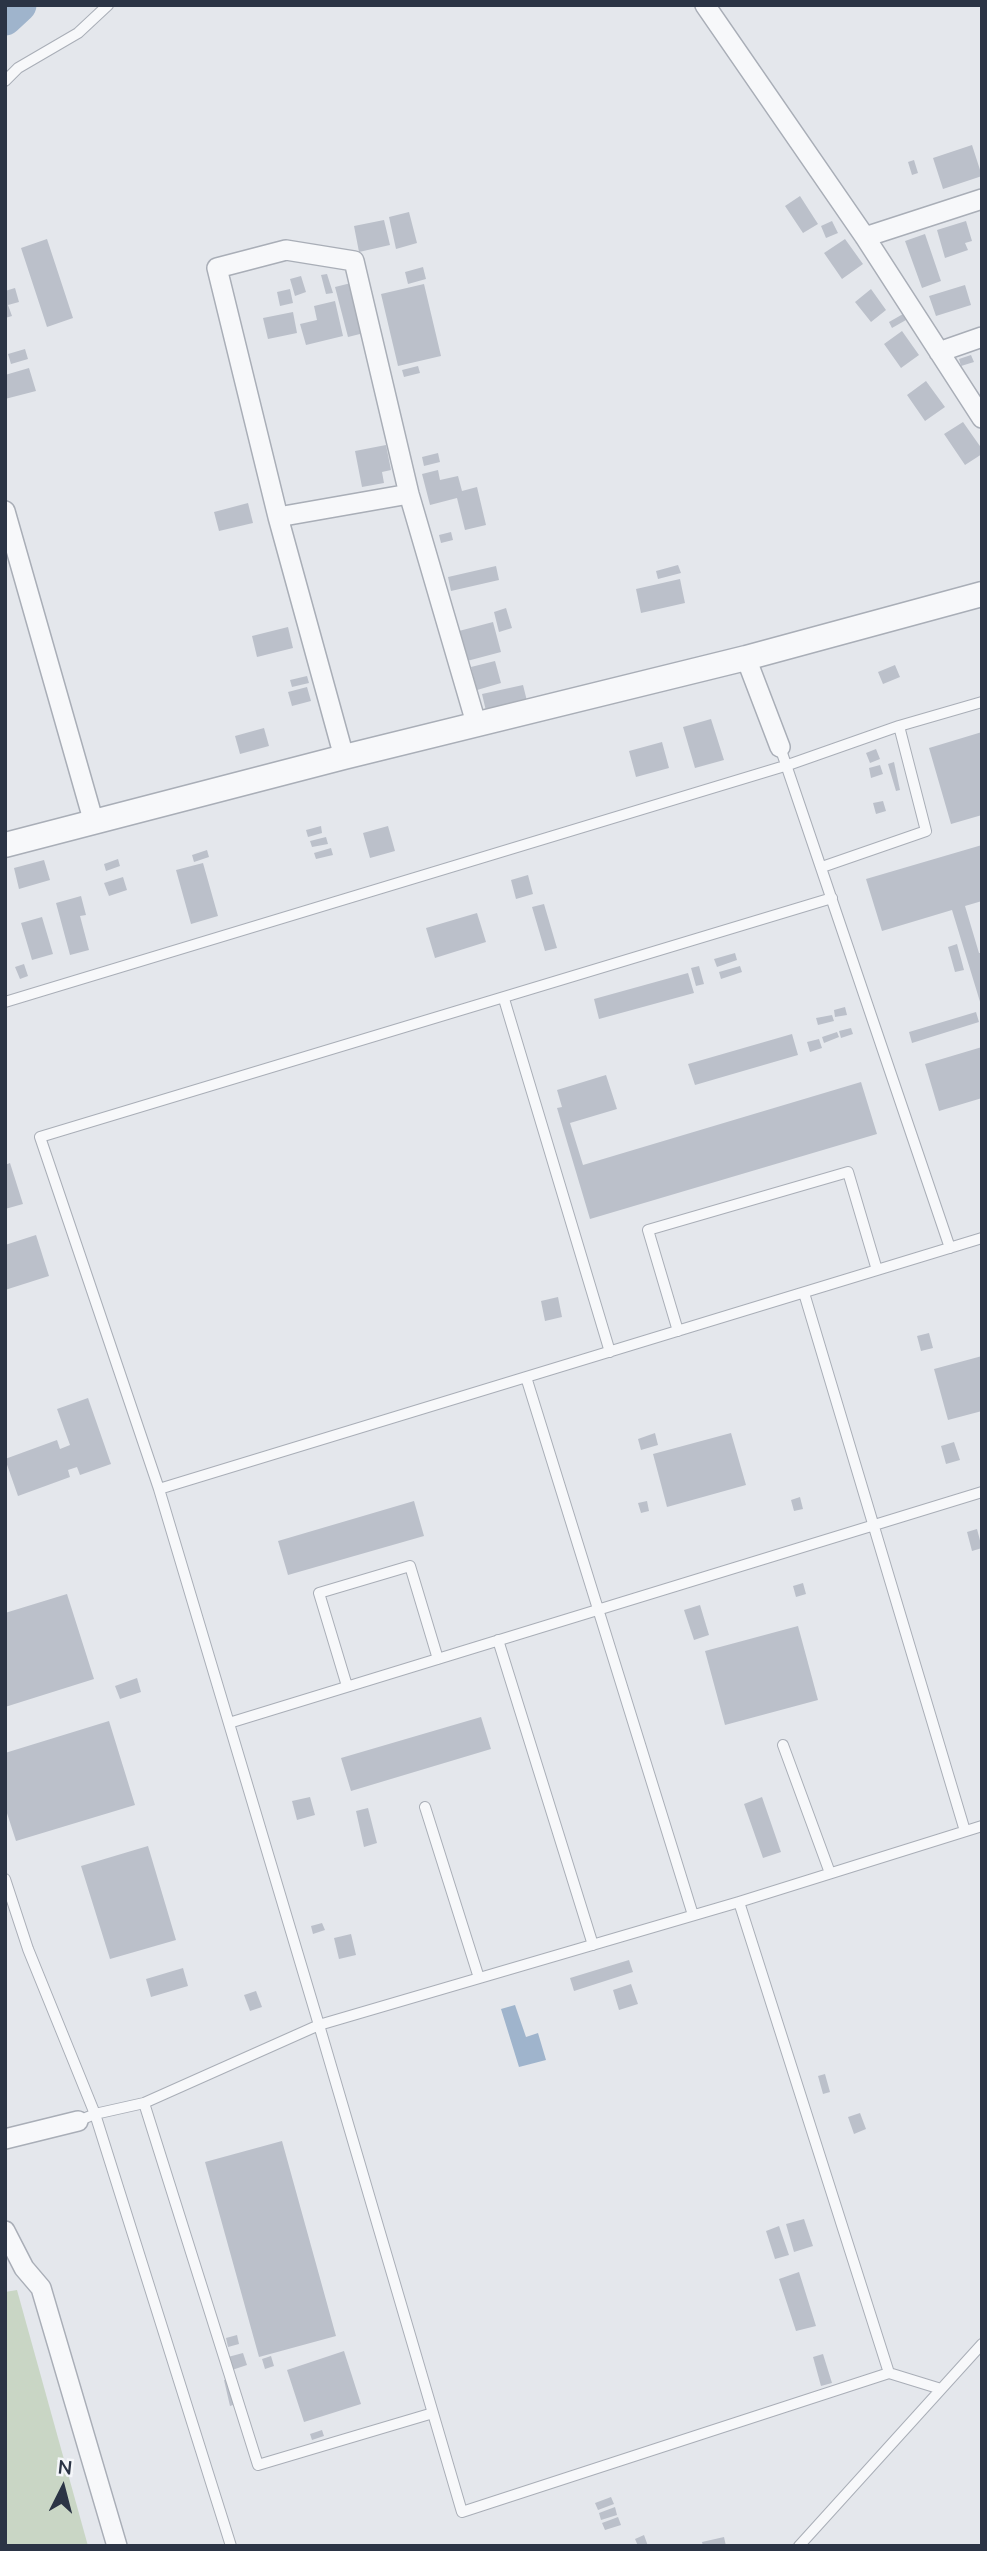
<!DOCTYPE html>
<html>
<head>
<meta charset="utf-8">
<style>
	body { margin:0 }
	#map { position:relative; width:987px; height:2551px; overflow:hidden; background:#e4e7ec; font-family:Mulish,sans-serif }
	canvas { display:block }
	.frame { position:absolute; inset:0; border:7px solid #2b3445; pointer-events:none }
	.north { position:absolute; left:28px; top:2453px; width:70px; height:70px; -webkit-text-stroke:5px #f4f6f9; paint-order:stroke; rotate:6deg; font-size:19px; font-weight:700; line-height:28px; text-align:center; color:#2b3445 }
	.north::after { content:''; display:block; margin:auto; width:24px; height:32px; background:#2b3445; clip-path:polygon(50% 0,100% 100%,50% 72%,0 100%) }
</style>
</head>
<body>
<div id="map">
<canvas width="987" height="2551"></canvas>
<div class="frame"></div>
<div class="north">N</div>
</div>
<script>
const context = document.querySelector('canvas').getContext('2d');
context.lineJoin = 'round';
function paint(path, color) { context.fillStyle = color; context.fill(path, 'evenodd'); }
const poly = rows => new Path2D(rows.map(r => 'M' + r).join(''));
function stroke(path, color, width, dash) { context.strokeStyle = color; context.lineWidth = width; context.lineCap = dash ? 'butt' : 'round'; context.setLineDash(dash || []); context.stroke(path); }
const green = poly([
	[17,2290,88,2546,5,2546,5,2292]
]);
const water = poly([
	[515,2005,526,2037,538,2033,546,2060,519,2067,501,2009]
]);
const river = poly([
	[5,18,19,5]
]);
const building = poly([
	[972,145,982,176,943,189,933,158],
	[914,160,918,173,912,175,908,162],
	[800,196,818,224,803,233,785,206],
	[409,212,417,243,396,249,389,217],
	[384,220,390,245,359,252,354,226],
	[832,221,838,233,826,238,821,226],
	[966,221,972,241,965,243,968,250,945,258,937,230],
	[925,234,941,281,922,288,905,241],
	[47,239,73,318,47,327,21,248],
	[845,239,863,264,842,279,824,253],
	[423,267,426,279,408,284,405,272],
	[327,274,333,293,326,294,321,275],
	[301,276,306,292,295,296,290,279],
	[351,283,364,333,348,337,335,287],
	[424,284,441,356,398,366,381,294],
	[965,285,971,305,936,316,929,296],
	[15,288,19,302,8,305,12,316,5,318,5,291],
	[290,289,293,303,280,306,277,292],
	[871,289,886,310,871,322,855,302],
	[335,301,343,336,306,345,300,324,317,320,314,306],
	[293,312,297,333,268,339,263,318],
	[903,314,906,320,892,328,889,322],
	[902,331,919,355,901,368,884,344],
	[25,349,28,359,11,364,8,354],
	[971,355,974,362,961,366,959,359],
	[418,366,420,373,404,377,402,370],
	[29,368,36,391,5,399,5,375],
	[926,381,945,407,925,421,907,395],
	[963,422,982,449,982,454,965,465,944,434],
	[386,445,391,470,382,472,384,483,362,487,355,451],
	[438,453,440,462,424,466,422,457],
	[438,470,440,480,458,476,462,491,477,487,486,525,465,530,457,498,430,505,422,474],
	[248,503,253,523,219,531,214,512],
	[451,532,453,540,441,543,439,535],
	[678,565,681,573,658,579,656,571],
	[496,566,499,580,451,591,448,577],
	[680,579,685,603,641,613,636,589],
	[506,608,512,628,499,632,494,612],
	[493,622,501,652,467,661,459,631],
	[288,627,293,648,257,657,252,636],
	[495,661,501,683,477,690,471,667],
	[895,665,900,677,883,684,878,672],
	[307,676,309,683,292,687,290,680],
	[523,685,527,701,486,711,482,694],
	[307,687,311,701,292,706,288,692],
	[711,719,724,760,695,768,683,727],
	[264,728,269,746,240,754,235,736],
	[982,732,982,815,951,824,929,748],
	[662,742,669,768,636,777,629,751],
	[876,749,880,759,870,763,866,753],
	[894,762,900,790,896,791,888,764],
	[880,765,883,774,871,778,869,768],
	[883,801,886,811,876,814,873,803],
	[321,826,322,833,308,837,306,830],
	[388,826,395,851,370,858,363,833],
	[326,837,328,844,312,847,310,841],
	[982,845,982,901,965,906,979,953,982,953,981,1005,952,910,882,931,866,879],
	[331,848,333,855,316,859,314,853],
	[207,850,209,857,194,862,192,855],
	[118,859,120,866,106,871,104,864],
	[44,860,50,880,19,889,14,868],
	[203,863,218,916,191,924,176,870],
	[528,875,533,894,516,899,511,880],
	[123,877,127,890,109,896,104,883],
	[81,896,86,915,80,916,89,950,70,955,56,903],
	[544,904,557,948,545,951,532,907],
	[477,913,486,942,435,958,426,928],
	[42,917,53,954,32,960,21,923],
	[957,944,964,970,955,972,948,947],
	[735,953,737,960,717,967,714,959],
	[24,964,28,976,20,979,15,967],
	[699,966,704,984,696,986,691,968],
	[740,966,742,972,721,979,719,972],
	[688,973,694,993,599,1019,594,999],
	[845,1007,847,1015,835,1017,834,1010],
	[976,1012,979,1022,912,1043,909,1032],
	[832,1015,834,1021,818,1025,816,1018],
	[851,1028,853,1034,841,1038,839,1031],
	[837,1032,839,1037,824,1043,822,1037],
	[792,1034,798,1055,695,1085,688,1064],
	[819,1039,822,1048,810,1052,807,1042],
	[982,1047,982,1098,939,1111,925,1064],
	[606,1075,617,1109,570,1123,583,1165,861,1082,877,1134,590,1219,557,1108,562,1107,557,1090],
	[10,1163,23,1204,5,1209,5,1165],
	[36,1235,49,1276,5,1290,5,1245],
	[558,1297,562,1317,545,1321,541,1301],
	[929,1333,933,1348,921,1351,917,1336],
	[982,1356,982,1411,948,1420,934,1369],
	[88,1398,111,1464,80,1475,77,1467,68,1470,70,1477,18,1496,5,1459,57,1440,60,1449,70,1445,57,1409],
	[655,1433,658,1445,641,1450,638,1439],
	[731,1433,746,1485,667,1507,653,1454],
	[954,1442,960,1460,946,1464,941,1446],
	[800,1497,803,1509,794,1511,791,1500],
	[414,1501,424,1536,288,1575,278,1541],
	[647,1501,649,1511,641,1513,638,1503],
	[977,1529,982,1548,972,1551,967,1532],
	[803,1583,806,1594,796,1597,793,1586],
	[67,1594,94,1679,5,1707,5,1613],
	[700,1605,709,1635,694,1640,684,1610],
	[798,1626,818,1700,725,1725,705,1651],
	[137,1678,141,1692,120,1699,115,1686],
	[481,1717,491,1749,351,1791,341,1758],
	[109,1721,135,1805,16,1841,5,1807,5,1753],
	[310,1797,315,1815,297,1820,292,1801],
	[762,1797,781,1852,763,1858,744,1804],
	[368,1808,377,1843,364,1847,356,1811],
	[148,1846,176,1940,110,1959,81,1866],
	[322,1923,325,1930,313,1934,311,1926],
	[351,1934,356,1955,339,1959,334,1938],
	[629,1960,633,1972,574,1991,570,1978],
	[183,1968,188,1986,151,1997,146,1979],
	[631,1984,638,2004,619,2010,613,1990],
	[256,1991,262,2007,250,2011,244,1995],
	[825,2074,830,2092,823,2094,818,2076],
	[860,2113,866,2129,854,2134,848,2117],
	[282,2141,336,2336,259,2357,205,2162],
	[804,2219,813,2246,794,2252,786,2224],
	[779,2226,789,2255,775,2259,766,2231],
	[799,2272,816,2326,796,2331,779,2279],
	[237,2335,239,2344,228,2347,226,2338],
	[344,2351,361,2404,304,2422,287,2370],
	[243,2353,247,2365,232,2370,228,2357],
	[823,2354,832,2383,821,2386,813,2357],
	[271,2356,274,2366,265,2369,262,2359],
	[228,2379,236,2404,230,2406,224,2380],
	[322,2430,324,2436,312,2440,310,2434],
	[611,2497,614,2504,598,2510,595,2503],
	[615,2507,617,2515,601,2520,599,2513],
	[618,2517,621,2525,605,2530,602,2523],
	[644,2535,648,2546,638,2546,635,2539],
	[724,2537,726,2546,703,2546,702,2542]
]);
const service = poly([
	[5,81,18,68,78,33,108,5],
	[780,747,950,1248],
	[822,867,926,831,899,726],
	[504,999,610,1352],
	[5,1002,788,765,899,726,982,702],
	[804,1293,965,1831],
	[678,1331,648,1230,848,1172,877,1270],
	[526,1377,693,1915],
	[159,1489,982,1238],
	[498,1640,593,1945],
	[347,1686,319,1593,410,1566,438,1659],
	[229,1723,982,1492],
	[783,1745,830,1873],
	[425,1807,479,1978],
	[5,1879,28,1949,95,2114,231,2546],
	[739,1902,889,2373,462,2512,319,2025,159,1489,40,1137,832,898],
	[144,2103,258,2465,433,2413],
	[78,2121,95,2114,144,2103,319,2025,739,1902,982,1826],
	[889,2373,941,2389],
	[799,2546,982,2344]
]);
const minor = poly([
	[705,5,865,237,982,418],
	[865,237,982,199],
	[939,352,982,337],
	[5,511,94,823],
	[278,517,409,494],
	[746,658,780,747],
	[344,757,278,517,217,268,286,250,354,261,409,494,476,723],
	[5,2139,78,2121],
	[5,2231,24,2268,41,2288,117,2546]
]);
const tertiary = poly([
	[5,845,344,757,746,658,982,594]
]);
paint(green, '#c9d6c5');
paint(water, '#9fb4cc');
stroke(river, '#9fb4cc', 35);
paint(building, '#bbc0ca');
stroke(service, '#a9aeb7', 12);
stroke(minor, '#a9aeb7', 22);
stroke(tertiary, '#a9aeb7', 27);
stroke(service, '#f7f8fa', 10);
stroke(minor, '#f7f8fa', 19);
stroke(tertiary, '#f7f8fa', 24);
</script>
</body>
</html>
